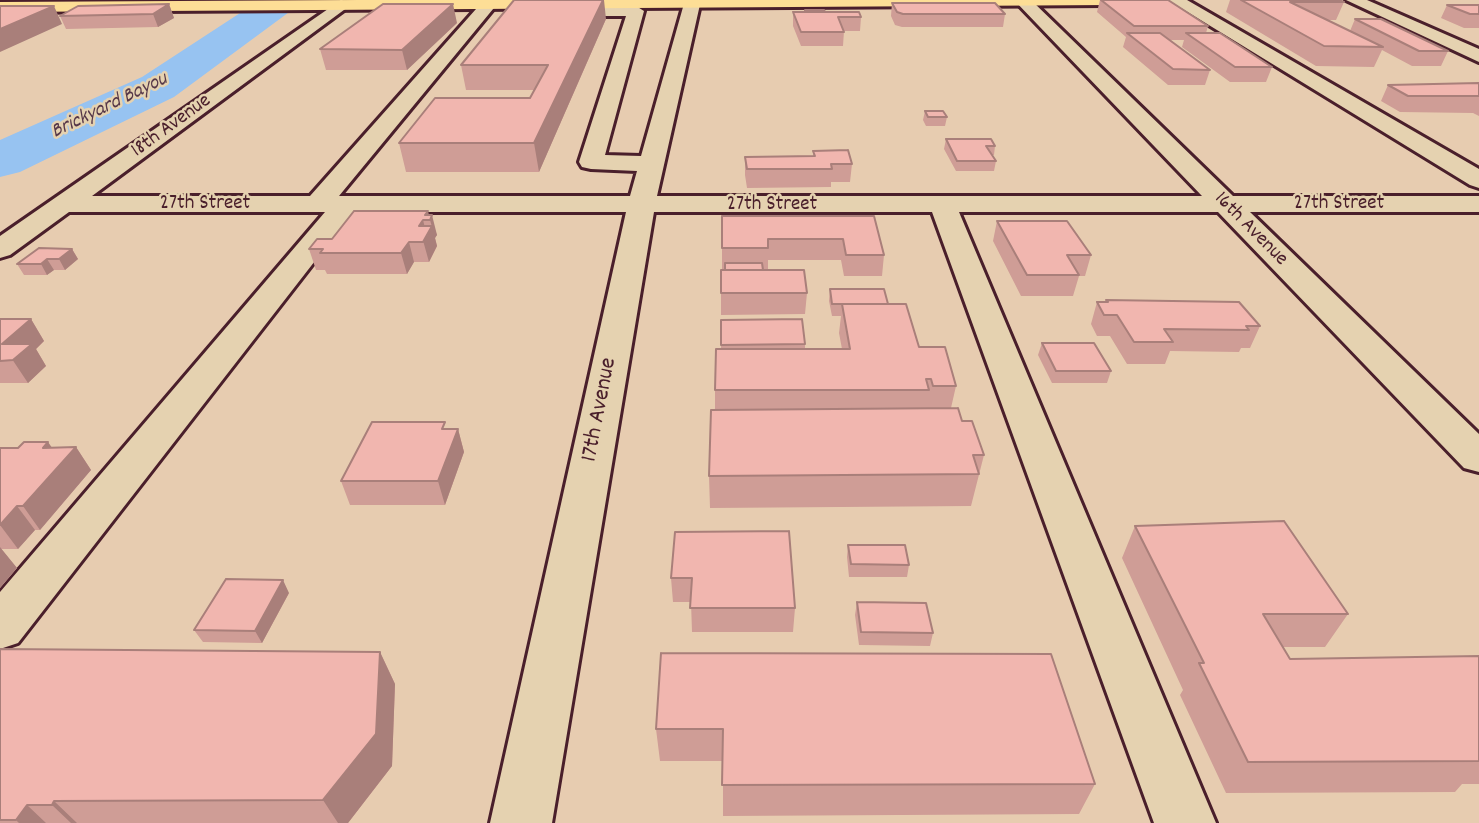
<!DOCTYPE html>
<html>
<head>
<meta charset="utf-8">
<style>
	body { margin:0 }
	canvas { display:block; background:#e7ccb0 }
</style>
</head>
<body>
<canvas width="1479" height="823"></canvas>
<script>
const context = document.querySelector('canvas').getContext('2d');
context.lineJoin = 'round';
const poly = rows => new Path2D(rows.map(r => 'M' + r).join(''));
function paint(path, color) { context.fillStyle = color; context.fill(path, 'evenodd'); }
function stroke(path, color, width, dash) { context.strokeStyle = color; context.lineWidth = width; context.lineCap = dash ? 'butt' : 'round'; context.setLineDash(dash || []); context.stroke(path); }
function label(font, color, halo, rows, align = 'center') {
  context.font = font + ' Dekko,sans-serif'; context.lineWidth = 5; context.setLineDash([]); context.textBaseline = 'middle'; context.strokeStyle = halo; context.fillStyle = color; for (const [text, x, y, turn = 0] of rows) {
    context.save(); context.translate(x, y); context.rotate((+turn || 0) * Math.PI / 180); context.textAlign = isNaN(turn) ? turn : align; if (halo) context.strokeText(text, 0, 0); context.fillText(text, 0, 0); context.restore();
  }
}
const river = poly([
	[260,0,302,0,296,7,174,97,20,172,0,177,0,140,142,77,260,0]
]);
const minor = poly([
	[341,0,352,4,92,196,310,196,484,0,496,0,498,3,339,196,630,196,637,171,591,169,582,167,579,162,626,16,552,16,544,11,552,6,636,6,644,11,605,155,641,156,685,0,701,0,657,196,1202,196,1014,0,1031,0,1233,196,1479,196,1479,212,1250,212,1479,434,1479,472,1464,468,1218,212,959,212,1216,823,1154,823,932,212,654,212,552,823,490,823,626,212,353,212,18,643,0,649,0,592,325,212,69,212,10,255,0,258,0,236,341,0],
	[1168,0,1187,0,1479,169,1479,188,1470,185,1168,0],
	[1346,0,1367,0,1479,49,1479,62,1346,0]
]);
const major = poly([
	[357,0,1117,0,1109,5,0,12,0,2,357,0]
]);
const wall = poly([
	[1100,0,1168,0,1208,26,1206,33,1272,67,1266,82,1230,82,1182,47,1184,40,1170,40,1210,70,1205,85,1168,85,1123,47,1126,37,1097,12],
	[1230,0,1339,0,1344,2,1336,20,1328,20,1350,31,1355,19,1448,51,1441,66,1412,66,1382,50,1374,67,1316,66,1226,12],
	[892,3,1005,14,1003,27,902,27,895,25,891,16],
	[169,4,174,18,158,27,66,29,60,16],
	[1447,5,1479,5,1479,28,1464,28,1441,18],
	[793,12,825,12,861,17,860,31,844,31,843,46,801,46,793,26],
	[606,19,539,172,406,172,399,143,530,98,534,90,466,90,461,65],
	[457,23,407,70,326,70,320,49],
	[1479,83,1479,116,1473,113,1400,112,1381,101,1388,85],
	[925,111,947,117,945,126,926,126,923,120],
	[946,139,995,146,994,155,992,155,996,161,994,171,956,171,944,149],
	[813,151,852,164,850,182,831,182,831,187,747,188,745,175,745,157,813,156],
	[429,215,437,235,435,238,437,246,429,262,414,262,407,274,327,274,325,270,316,270,309,249,332,239],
	[874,216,884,255,882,276,844,276,841,260,768,260,768,269,763,269,763,270,807,293,805,314,721,315,721,293,725,269,722,269,722,248],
	[997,221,1091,255,1085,276,1079,276,1073,296,1021,296,993,241],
	[72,249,78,259,65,270,54,270,47,275,24,275,17,264],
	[830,289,888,304,919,347,956,386,951,408,962,421,984,455,971,506,710,508,709,476,715,410,715,390,721,349,721,320,805,344,805,349,842,349,839,333,841,316,832,316,829,301],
	[1106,300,1260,326,1250,348,1241,348,1239,352,1170,351,1165,364,1127,364,1110,336,1097,336,1091,324,1097,302,1106,302],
	[0,319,31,319,44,341,36,349,46,366,28,383,0,383],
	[1042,343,1111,371,1107,383,1052,383,1038,355],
	[447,429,458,429,464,452,445,505,350,505,341,481],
	[76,447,91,470,40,530,35,530,18,549,1,549,17,568,0,588,0,448],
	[1135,526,1348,614,1325,647,1283,647,1290,659,1479,656,1479,784,1462,784,1455,792,1226,793,1180,695,1183,690,1122,558],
	[789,531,795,608,793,632,692,632,691,602,673,602,671,578],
	[848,545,909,565,907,577,849,577,847,557],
	[289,593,262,643,203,642,194,630],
	[857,602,933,633,930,646,859,645,855,615],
	[0,649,380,652,395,684,392,766,348,823,0,823],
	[661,653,1095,784,1079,814,723,816,723,761,660,761,656,729]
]);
const shadedWall = poly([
	[603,0,604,0,606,19,539,172,534,143],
	[169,4,174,18,158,27,153,14],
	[453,4,457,23,407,70,402,50],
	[54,6,62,24,0,52,0,29],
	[428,211,430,219,432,215,437,235,435,238,437,246,429,262,419,226,423,220,427,236,432,227,430,220,425,215],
	[409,242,414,262,407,274,401,253],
	[72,249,78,259,65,270,59,259],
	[47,259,54,270,47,275,41,264],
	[31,319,44,341,36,349,46,366,28,383,2,344],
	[458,429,464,452,445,505,438,481],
	[48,442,62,462,76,447,91,470,40,530,23,506,43,448],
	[17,506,35,530,18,549,0,525],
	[0,547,17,568,0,588],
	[283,580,289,593,262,643,255,631],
	[380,652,395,684,392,766,348,823,338,823,323,800],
	[54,801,77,823,71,823,52,805],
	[27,805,46,823,19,823,16,820]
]);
const building = poly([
	[514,0,603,0,534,143,399,143,435,98,530,98,548,65,461,65,514,0],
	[1101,0,1168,0,1208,26,1134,26,1101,0],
	[1241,0,1339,0,1344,2,1290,2,1383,47,1324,46,1241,0],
	[892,3,995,3,1005,14,903,14,897,12,892,3],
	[169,4,153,14,60,16,78,6,169,4],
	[383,4,453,4,402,50,320,49,383,4],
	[1447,5,1479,5,1479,14,1470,14,1447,5],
	[0,6,54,6,0,29,0,6],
	[805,10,824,10,825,12,805,12,805,10],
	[793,12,859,12,861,17,838,17,844,32,801,32,793,12],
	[1355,19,1381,19,1448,51,1419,51,1355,19],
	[1127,33,1160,33,1210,70,1173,69,1127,33],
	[1186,33,1220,33,1272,67,1235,67,1186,33],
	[1479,83,1479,96,1408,96,1388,85,1479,83],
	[925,111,943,111,947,117,928,117,925,111],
	[946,139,991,139,995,146,986,146,996,161,957,161,946,139],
	[848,150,852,164,831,164,832,169,747,169,745,157,815,156,813,151,848,150],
	[354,211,428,211,425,215,432,215,430,220,423,220,419,226,432,226,423,242,409,242,401,253,320,253,323,249,309,249,317,239,332,239,354,211],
	[722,216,874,216,884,255,846,255,843,239,768,239,768,248,722,248,722,216],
	[997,221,1067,221,1091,255,1067,255,1079,275,1027,275,997,221],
	[39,248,72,249,59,259,47,259,41,264,17,264,39,248],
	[725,263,762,263,763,270,725,270,725,263],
	[721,270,804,270,807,293,721,293,721,270],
	[830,289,884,289,888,304,832,304,830,289],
	[1106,300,1239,302,1260,326,1246,326,1249,330,1164,329,1173,342,1134,342,1117,315,1104,315,1097,302,1108,302,1106,300],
	[842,304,906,304,919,347,945,347,956,386,933,386,931,379,926,379,929,390,715,390,716,349,850,349,842,304],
	[0,319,31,319,2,344,32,344,13,360,0,361,0,319],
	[802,319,805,344,721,345,721,320,802,319],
	[1042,343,1094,343,1111,371,1056,371,1042,343],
	[958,408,962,421,972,421,984,455,973,455,979,474,709,476,711,410,958,408],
	[372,422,445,422,442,429,458,429,438,481,341,481,372,422],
	[24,442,48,442,43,448,76,447,23,506,17,506,0,525,0,448,18,448,24,442],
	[1284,521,1348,614,1263,614,1290,659,1479,656,1479,761,1248,762,1199,663,1204,663,1135,526,1284,521],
	[789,531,795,608,690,608,692,578,671,578,675,532,789,531],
	[848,545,905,545,909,565,851,564,848,545],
	[226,579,283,580,255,631,194,630,226,579],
	[857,602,926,603,933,633,861,632,857,602],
	[0,649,380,652,376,734,323,800,54,801,52,805,27,805,16,820,0,820,0,649],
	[661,653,1051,654,1095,784,722,785,723,729,656,729,661,653]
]);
const farWaternames = [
	["Brickyard Bayou",110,107,-26]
];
const farStreetnames = [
	["18th Avenue",172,127,-36],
	["27th Street",205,205],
	["27th Street",1339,205],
	["27th Street",772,206],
	["16th Avenue",1250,230,45]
];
const streetNames = [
	["17th Avenue",601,410,-79]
];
paint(river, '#97c3f1');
stroke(minor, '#4a1f2b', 6);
stroke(major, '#4a1f2b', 6);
paint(minor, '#e5d2b0');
paint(major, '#fdde96');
paint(wall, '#cf9d96');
paint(shadedWall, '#a97f7a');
paint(building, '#f1b6af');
stroke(building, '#a97f7a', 2);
label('italic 21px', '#563849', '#e5d2b0', farWaternames);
label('21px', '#4a1f2b', '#e5d2b0', farStreetnames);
label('24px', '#4a1f2b', '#e5d2b0', streetNames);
</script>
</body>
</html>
